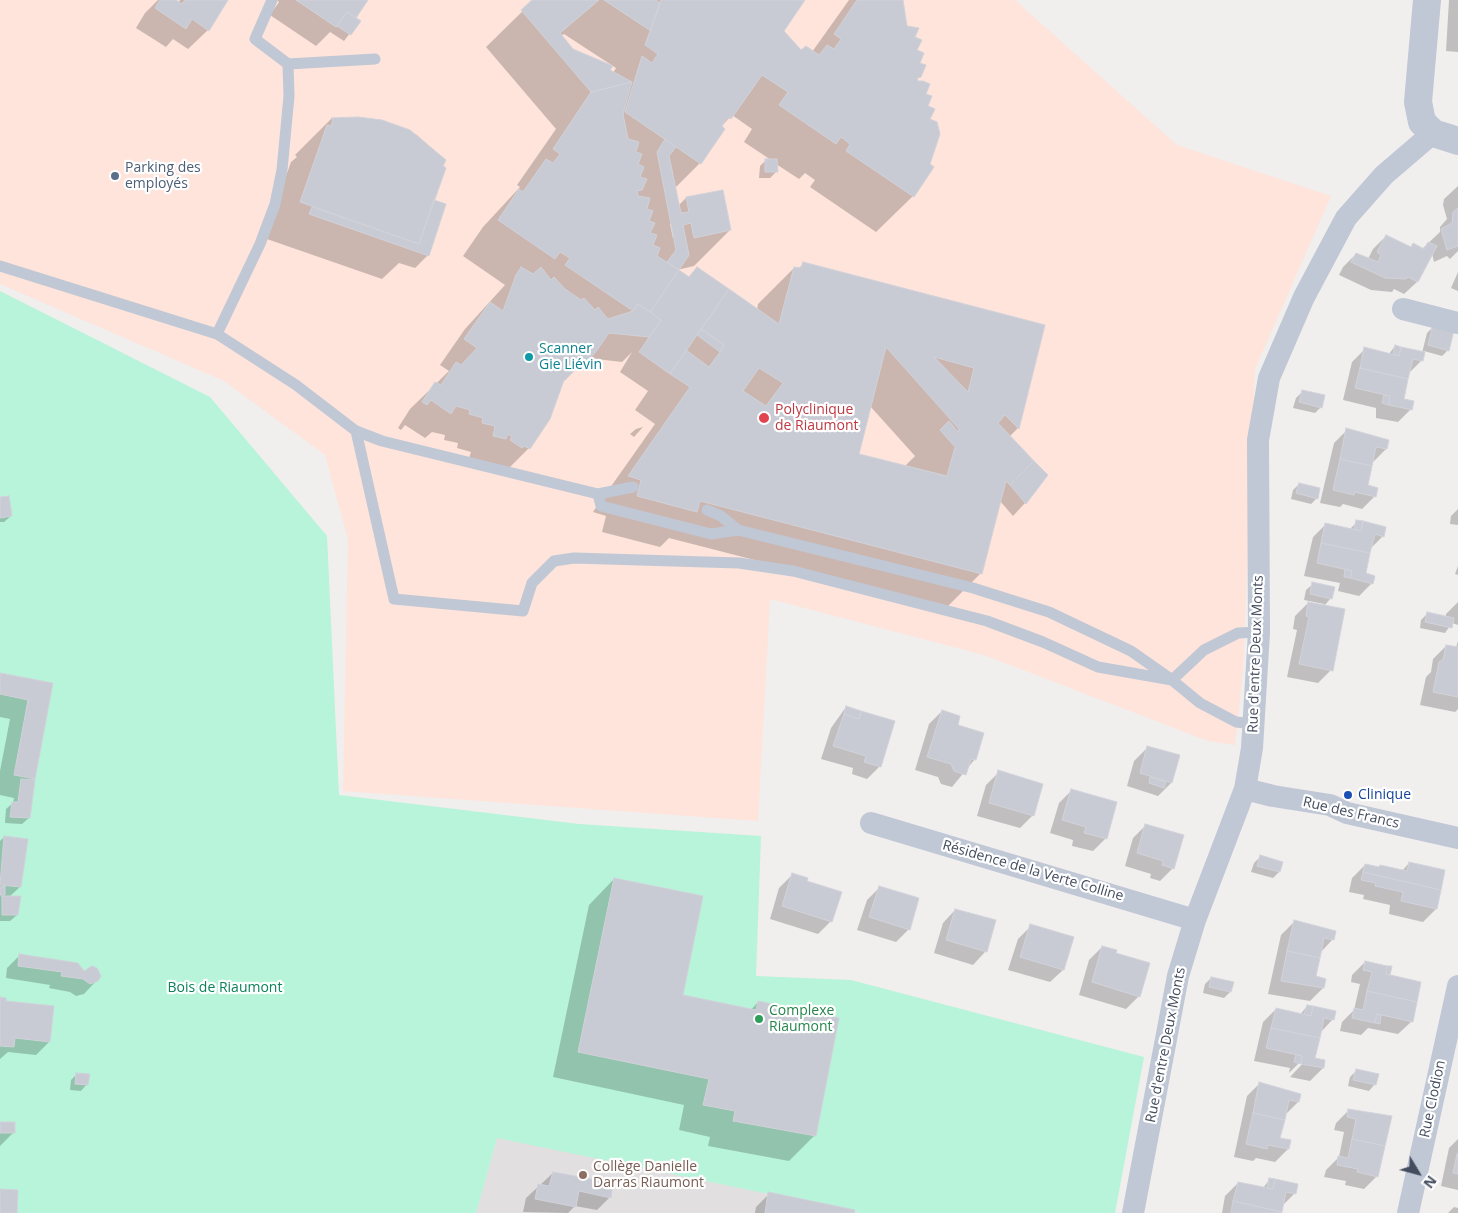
<!DOCTYPE html>
<html>
<head>
<meta charset="utf-8">
<style>
	body { margin:0 }
	#map { position:relative; width:1458px; height:1213px; overflow:hidden; background:#f1eeee; font-family:"Open Sans",sans-serif }
	canvas { display:block }
	.north { position:absolute; left:1393px; top:1148px; width:50px; height:50px; -webkit-text-stroke:4px #fff; paint-order:stroke; rotate:127deg; font-size:14px; font-weight:700; line-height:20px; text-align:center; color:#444d5e }
	.north::after { content:''; display:block; margin:auto; width:18px; height:22px; background:#444d5e; clip-path:polygon(50% 0,100% 100%,50% 72%,0 100%) }
</style>
</head>
<body>
<div id="map">
<canvas width="1458" height="1213"></canvas>
<div class="north">N</div>
</div>
<script>
const context = document.querySelector('canvas').getContext('2d');
context.lineJoin = 'round';
function paint(path, color) { context.fillStyle = color; context.fill(path, 'evenodd'); }
const poly = rows => new Path2D(rows.map(r => 'M' + r).join(''));
function stroke(path, color, width, dash) { context.strokeStyle = color; context.lineWidth = width; context.lineCap = dash ? 'butt' : 'round'; context.setLineDash(dash || []); context.stroke(path); }
function label(font, color, halo, rows, align = 'center') {
  context.font = font + ' "Open Sans",sans-serif'; context.lineWidth = 4.5; context.setLineDash([]); context.textBaseline = 'middle'; context.strokeStyle = halo; context.fillStyle = color; for (const [text, x, y, turn = 0] of rows) {
    context.save(); context.translate(x, y); context.rotate((+turn || 0) * Math.PI / 180); context.textAlign = isNaN(turn) ? turn : align; if (halo) context.strokeText(text, 0, 0); context.fillText(text, 0, 0); context.restore();
  }
}
const education = poly([
	[497,1137,861,1213,476,1213]
]);
const medical = poly([
	[0,0,1015,0,1177,145,1331,196,1255,369,1243,669,1235,745,1208,741,984,655,770,599,758,821,343,791,348,540,325,455,224,381,0,284]
]);
const green = poly([
	[0,291,210,397,327,536,339,795,579,824,761,836,756,976,851,980,1144,1057,1115,1213,861,1213,497,1138,476,1213,0,1213]
]);
const shadow = poly([
	[158,0,173,0,178,3,180,0,227,0,208,30,188,49,173,39,166,47,136,28,145,13],
	[277,0,367,0,354,18,359,21,344,41,330,32,316,46,270,15,279,2],
	[534,0,804,0,783,31,801,52,812,52,849,0,902,0,906,27,914,38,919,63,920,76,916,80,924,94,929,120,928,164,932,167,913,196,876,232,810,187,815,180,805,173,799,179,776,164,776,172,770,178,759,178,760,166,766,160,771,160,744,142,752,129,732,115,721,127,700,163,675,188,678,206,686,198,722,192,730,230,694,266,677,270,688,278,697,269,757,310,758,304,794,268,798,269,803,264,1044,326,1018,428,1009,437,1025,503,1013,516,1000,501,981,573,945,609,669,538,660,547,602,532,606,516,593,512,655,424,635,410,648,391,620,372,632,352,622,362,588,358,561,384,529,448,503,474,468,461,471,452,457,448,458,443,444,440,445,435,432,432,425,438,405,425,401,430,398,428,410,409,449,371,440,365,465,329,505,285,463,256,483,227,520,187,517,185,556,129,486,47],
	[564,34,616,68,613,73,573,50,561,36],
	[672,223,675,235,673,238,670,224],
	[870,406,915,456,905,466,858,454],
	[1449,0,1458,0,1458,52,1446,51],
	[357,118,394,125,417,135,445,161,441,166,433,201,428,255,415,268,399,263,382,279,264,238,291,162,297,157,295,155,331,119],
	[1458,186,1458,251,1450,259,1447,256,1434,262,1432,253,1417,282,1404,294,1394,289,1392,292,1371,290,1339,275,1343,267,1356,254,1368,259,1373,249,1386,236,1410,248,1422,249,1440,232,1440,227,1447,219,1443,205,1444,199],
	[1458,272,1458,291,1451,288],
	[1433,327,1448,350,1442,356,1424,351,1422,360,1409,373,1402,400,1411,409,1398,422,1376,418,1376,408,1343,400,1352,362,1365,349,1389,354,1395,346,1422,353,1427,333],
	[1302,392,1321,407,1315,413,1293,408,1296,398],
	[643,427,634,437,630,434,636,429],
	[1347,430,1386,449,1373,462,1366,486,1375,496,1362,509,1343,504,1340,507,1320,503,1334,443],
	[1299,484,1317,498,1311,504,1291,499,1293,490],
	[0,498,11,516,4,522,0,522],
	[1458,509,1458,525,1450,524,1451,516],
	[1357,522,1383,536,1370,549,1364,574,1372,583,1359,596,1338,591,1340,583,1304,576,1313,537,1326,524,1350,529],
	[1458,566,1458,575,1455,574],
	[1313,584,1331,598,1324,606,1324,604,1304,600,1306,590],
	[1458,602,1458,625,1452,623,1445,633,1420,628,1421,620,1427,614,1446,618,1446,614],
	[1308,603,1331,670,1318,683,1287,677,1297,630,1293,629,1295,616],
	[1458,641,1458,709,1455,712,1420,705,1426,677,1431,672,1433,659,1446,646,1456,648],
	[0,675,52,684,34,779,32,781,29,818,22,824,5,823,6,809,13,803,14,798,0,795,0,771,10,719,0,717],
	[846,707,880,766,867,779,852,774,853,768,821,759,831,728],
	[942,711,956,726,975,759,952,787,941,784,938,777,915,770,929,724],
	[1147,748,1179,756,1171,783,1158,796,1127,786,1134,761],
	[999,772,1033,815,1020,828,977,816,986,785],
	[1072,790,1106,838,1093,851,1072,846,1073,840,1050,833,1059,803],
	[1146,825,1173,868,1160,881,1150,878,1151,874,1125,866,1133,838],
	[4,837,20,887,9,897,17,915,10,921,0,921,0,841],
	[1260,857,1279,872,1273,878,1251,872,1254,863],
	[1409,863,1436,909,1423,922,1389,914,1390,905,1363,899,1364,895,1349,892,1352,878,1365,865,1402,871],
	[792,875,806,882,831,921,818,934,770,919,779,888],
	[614,879,682,996,750,1011,758,1002,814,1136,789,1161,708,1146,710,1137,679,1130,684,1105,553,1077,589,905],
	[880,887,909,929,896,942,857,930,867,900],
	[955,910,994,921,985,952,973,965,934,953,943,923],
	[1294,922,1333,939,1320,953,1314,977,1323,988,1310,1001,1268,994,1281,935],
	[1031,926,1063,970,1050,982,1008,970,1018,939],
	[1102,947,1114,954,1139,996,1126,1009,1079,995,1089,960],
	[20,955,97,980,84,994,76,996,70,992,49,988,50,985,6,978,7,968],
	[1365,962,1389,976,1411,1022,1398,1034,1368,1028,1361,1035,1340,1031,1342,1022,1354,1010,1360,984,1351,982,1352,975],
	[1211,978,1230,992,1224,998,1203,993,1205,984],
	[0,999,49,1042,36,1055,8,1052,0,1059],
	[1307,1006,1333,1019,1320,1033,1314,1059,1324,1061,1323,1068,1310,1081,1290,1077,1306,1060,1304,1058,1289,1073,1290,1068,1254,1061,1263,1022,1276,1009,1300,1015],
	[1356,1071,1375,1084,1369,1091,1348,1086,1350,1077],
	[77,1074,87,1084,81,1091,70,1090,71,1080],
	[1260,1083,1298,1102,1285,1115,1279,1139,1288,1149,1275,1162,1256,1158,1253,1161,1234,1157,1247,1096],
	[1349,1110,1390,1117,1377,1176,1364,1189,1345,1185,1346,1181,1324,1177,1326,1170,1339,1157,1344,1132,1334,1130,1336,1123],
	[0,1123,14,1132,0,1146],
	[1458,1139,1458,1190,1441,1186,1449,1148],
	[553,1173,610,1197,597,1210,575,1206,568,1213,523,1212,526,1198],
	[1270,1179,1295,1193,1282,1206,1280,1213,1222,1213,1225,1196,1238,1183,1263,1188],
	[769,1194,853,1213,755,1213,756,1207],
	[1454,1207,1458,1208,1458,1213,1448,1213]
]);
const building = poly([
	[160,0,176,0,182,4,185,0,228,0,209,31,192,19,186,29,155,8,160,0],
	[296,0,368,0,356,18,347,12,336,27,296,0],
	[532,0,599,0,560,33,573,49,613,66,610,70,632,82,591,92,521,10,532,0],
	[604,0,656,0,660,3,651,31,604,0],
	[661,0,805,0,784,31,801,50,806,46,819,55,827,45,834,49,841,39,834,34,857,0,903,0,907,26,919,28,915,37,922,40,917,50,924,53,920,63,926,65,921,77,917,78,918,81,923,81,930,84,926,94,932,96,928,106,935,109,930,119,937,122,940,134,930,164,934,167,914,197,846,151,850,144,841,137,836,144,779,105,788,92,762,75,731,119,728,117,722,126,725,129,701,164,625,112,642,56,652,63,658,54,645,45,661,0],
	[347,12,361,21,351,35,337,26,347,12],
	[632,82,623,114,628,139,639,142,636,152,642,154,638,164,644,167,640,177,647,179,642,190,637,191,638,196,650,198,647,209,653,211,649,221,655,223,650,233,657,235,653,245,660,248,657,256,679,270,650,312,638,304,633,311,565,265,570,258,560,252,555,259,498,220,519,189,523,192,546,159,553,163,560,154,553,149,591,92,632,82],
	[358,117,382,120,410,130,446,160,443,166,446,168,419,244,300,202,327,125,331,126,333,120,331,118,358,117],
	[665,139,676,147,669,156,681,213,689,212,686,197,723,190,731,230,694,238,691,223,683,225,689,255,679,270,667,262,676,250,657,152,665,139],
	[765,159,777,159,778,172,765,172,765,159],
	[434,200,446,204,429,256,309,214,312,207,419,244,434,200],
	[1458,208,1458,246,1447,250,1441,229,1452,223,1453,212,1458,208],
	[1386,235,1411,247,1413,243,1424,249,1428,242,1437,246,1418,282,1408,277,1406,279,1385,278,1351,262,1356,253,1378,262,1381,255,1377,252,1386,235],
	[803,262,1045,325,1019,429,1005,415,998,423,1034,461,1010,485,1006,481,982,574,700,501,697,512,637,496,641,480,628,476,690,387,670,374,686,350,709,367,720,352,724,345,701,329,729,289,779,324,794,267,801,268,803,262],
	[886,347,959,429,958,432,949,421,940,430,955,447,947,476,859,454,886,347],
	[934,357,974,368,968,392,934,357],
	[759,368,783,383,766,406,743,391,759,368],
	[521,267,533,274,541,267,551,280,554,277,565,289,581,300,584,298,595,310,598,307,608,319,633,311,638,304,661,320,649,337,609,333,595,353,564,380,550,419,530,449,524,446,522,448,510,440,512,437,508,434,506,439,493,436,495,426,482,423,483,418,469,414,470,410,456,406,451,414,431,400,427,405,422,402,435,382,441,385,456,362,461,365,477,348,464,339,490,302,503,311,516,275,521,267],
	[697,267,729,289,670,374,639,352,661,320,650,312,679,270,689,277,697,267],
	[1433,325,1454,330,1449,351,1428,345,1433,325],
	[701,329,724,345,720,352,697,335,701,329],
	[1395,345,1401,347,1399,356,1393,354,1395,345],
	[1364,347,1399,356,1401,347,1425,352,1423,361,1413,359,1408,379,1360,368,1364,347],
	[1360,368,1408,379,1404,399,1414,401,1412,410,1389,405,1390,396,1355,388,1360,368],
	[1302,390,1325,395,1322,408,1299,402,1302,390],
	[1384,395,1390,396,1389,405,1382,403,1384,395],
	[1346,428,1389,440,1387,449,1376,447,1372,466,1340,459,1346,428],
	[1340,459,1372,466,1368,485,1378,488,1376,497,1355,492,1354,495,1333,490,1340,459],
	[1034,461,1048,475,1026,504,1010,485,1034,461],
	[1299,483,1320,488,1318,499,1296,493,1299,483],
	[9,496,12,516,0,518,0,497,9,496],
	[1356,520,1363,521,1361,531,1354,529,1356,520],
	[1363,521,1386,527,1384,537,1375,534,1370,553,1321,543,1325,523,1361,531,1363,521],
	[1321,543,1370,553,1366,573,1375,576,1373,584,1350,578,1352,571,1317,563,1321,543],
	[1345,569,1352,571,1350,578,1344,577,1345,569],
	[1312,582,1335,587,1332,599,1310,594,1312,582],
	[1308,602,1345,609,1333,671,1299,664,1309,617,1306,616,1308,602],
	[1427,612,1454,618,1452,628,1425,622,1427,612],
	[1446,645,1458,647,1458,697,1433,692,1439,662,1443,660,1446,645],
	[0,673,53,683,35,779,14,775,28,700,0,694,0,673],
	[846,706,861,711,859,719,844,714,846,706],
	[942,710,960,716,958,725,984,733,976,760,971,759,966,775,954,771,951,764,927,757,942,710],
	[861,711,895,721,881,767,864,762,866,756,833,746,844,714,859,719,861,711],
	[1147,746,1180,755,1172,783,1140,773,1147,746],
	[998,770,1043,784,1034,816,989,803,998,770],
	[1150,777,1166,782,1164,788,1149,783,1150,777],
	[21,779,35,780,30,818,10,817,12,802,18,802,21,779],
	[1071,789,1117,802,1107,839,1084,833,1086,827,1062,820,1071,789],
	[1145,824,1184,835,1174,869,1162,865,1163,861,1137,853,1145,824],
	[4,836,28,839,21,887,0,885,4,836],
	[1260,855,1283,862,1280,872,1257,866,1260,855],
	[1409,862,1445,870,1441,890,1363,872,1365,864,1379,867,1380,865,1407,871,1409,862],
	[1363,872,1441,890,1437,909,1401,901,1403,892,1375,886,1376,883,1361,880,1363,872],
	[792,873,808,878,807,881,842,892,832,922,782,906,792,873],
	[614,878,703,896,683,995,756,1010,758,1001,839,1018,816,1136,733,1121,735,1111,703,1105,709,1079,578,1052,614,878],
	[5,886,5,895,0,895,0,887,5,886],
	[879,886,919,898,910,930,869,917,879,886],
	[2,896,21,896,18,915,2,915,2,896],
	[955,909,996,920,987,952,946,940,955,909],
	[1294,920,1336,931,1334,940,1324,938,1320,958,1287,951,1294,920],
	[1030,924,1074,937,1064,970,1020,957,1030,924],
	[1102,946,1117,950,1116,953,1150,963,1140,997,1092,982,1102,946],
	[1287,951,1320,958,1316,976,1326,979,1324,988,1281,981,1287,951],
	[19,954,78,963,84,971,92,966,97,968,101,976,98,981,90,984,83,979,61,976,62,972,18,966,19,954],
	[1365,961,1387,966,1386,974,1421,982,1417,1002,1367,991,1372,972,1363,970,1365,961],
	[1387,966,1392,966,1390,975,1386,974,1387,966],
	[1211,977,1234,982,1231,992,1209,987,1211,977],
	[1367,991,1417,1002,1413,1022,1377,1014,1375,1023,1352,1018,1354,1008,1363,1010,1367,991],
	[0,997,6,998,6,1001,54,1006,50,1042,15,1038,14,1047,0,1046,0,997],
	[1307,1005,1313,1006,1311,1016,1304,1014,1307,1005],
	[1313,1006,1336,1011,1334,1020,1324,1018,1320,1038,1271,1028,1276,1008,1311,1016,1313,1006],
	[1377,1014,1381,1015,1380,1024,1375,1023,1377,1014],
	[1271,1028,1320,1038,1315,1058,1325,1060,1324,1068,1301,1064,1302,1056,1266,1048,1271,1028],
	[1296,1054,1302,1056,1301,1064,1294,1062,1296,1054],
	[1356,1069,1379,1074,1376,1085,1353,1080,1356,1069],
	[76,1073,90,1074,88,1085,75,1084,76,1073],
	[1259,1082,1301,1094,1299,1102,1289,1100,1285,1120,1253,1113,1259,1082],
	[1348,1109,1392,1116,1385,1146,1352,1139,1356,1119,1347,1117,1348,1109],
	[1253,1113,1285,1120,1280,1138,1291,1140,1289,1149,1268,1145,1267,1149,1246,1144,1253,1113],
	[0,1122,15,1122,15,1133,0,1133,0,1122],
	[1352,1139,1385,1146,1378,1177,1357,1172,1358,1169,1337,1165,1338,1156,1348,1158,1352,1139],
	[1457,1154,1458,1154,1458,1174,1453,1173,1457,1154],
	[553,1172,613,1183,611,1198,579,1191,576,1207,535,1199,538,1184,549,1186,553,1172],
	[1269,1178,1275,1179,1273,1189,1267,1188,1269,1178],
	[1275,1179,1298,1184,1296,1194,1286,1192,1282,1212,1233,1201,1238,1182,1273,1189,1275,1179],
	[0,1189,18,1190,17,1213,0,1213,0,1189],
	[768,1192,855,1210,854,1213,765,1213,768,1192],
	[1233,1201,1282,1212,1281,1213,1231,1213,1233,1201]
]);
const service = poly([
	[272,0,255,39,288,64],
	[0,266,217,334,296,385,356,431,394,599,523,611,532,583,554,561,574,558,739,563,793,571,987,621,1043,642,1098,667,1172,680],
	[217,334,260,244,275,204,282,170,289,96,288,64,375,59],
	[356,431,382,441,598,494,633,487],
	[598,494,601,506,711,534,738,530,973,588,1049,612,1131,651,1168,677],
	[707,510,721,516,738,530],
	[1254,724,1236,722,1200,703,1172,680,1204,650,1238,633,1259,632]
]);
const minor = poly([
	[1403,309,1458,323],
	[1245,789,1273,796,1330,805,1347,813,1458,838],
	[871,823,1195,920],
	[1133,1213,1178,976,1195,920,1245,789,1252,748,1259,632,1258,440,1269,378,1304,297,1346,218,1384,175,1433,133],
	[1408,1213,1458,986]
]);
const tertiary = poly([
	[1427,0,1418,102,1422,122,1433,133,1458,141]
]);
const markers = [
	[115,176,5,"#5c6f8a"],
	[529,357,5,"#0f9aa8"],
	[764,418,6,"#e0444e"],
	[1348,795,5,"#1a4fb4"],
	[759,1019,5,"#2e9e5b"],
	[583,1175,5,"#8d6e63"]
];
const serviceNames = [
	["Parking des",125,168],
	["employés",125,184]
];
const cultureNames = [
	["Scanner",539,349],
	["Gie Liévin",539,365]
];
const healthNames = [
	["Polyclinique",775,410],
	["de Riaumont",775,426]
];
const streetNames = [
	["Rue d'entre Deux Monts",1256,654,-88],
	["Rue des Francs",1351,813,13],
	["Résidence de la Verte Colline",1033,871,16],
	["Rue d'entre Deux Monts",1166,1045,-79],
	["Rue Clodion",1433,1099,-78]
];
const transitNames = [
	["Clinique",1358,795]
];
const parkNames = [
	["Bois de Riaumont",225,988]
];
const leisureNames = [
	["Complexe",769,1011],
	["Riaumont",769,1027]
];
const educationNames = [
	["Collège Danielle",593,1167],
	["Darras Riaumont",593,1183]
];
paint(education, '#e2dfe0');
paint(medical, '#fee4db');
paint(green, '#b7f4d9');
paint(shadow, '#0003');
paint(building, '#c9cbd4');
stroke(building, '#d1d2da', 1);
stroke(service, '#c0c7d5', 11);
stroke(minor, '#c0c7d5', 22);
stroke(tertiary, '#c0c7d5', 28);
for (const [x, y, r, color] of markers) { const dot = new Path2D(); dot.arc(x, y, r, 0, 2 * Math.PI); context.fillStyle = color; context.fill(dot); stroke(dot, '#fff', 2); }
label('14px', '#4e5e75', '#fff', serviceNames, 'left');
label('14px', '#0d838f', '#fff', cultureNames, 'left');
label('14px', '#be3a42', '#fff', healthNames, 'left');
label('14px', '#444d5e', '#fff', streetNames);
label('14px', '#164399', '#fff', transitNames, 'left');
label('14px', '#0c825b', '#fff', parkNames);
label('14px', '#27864d', '#fff', leisureNames, 'left');
label('14px', '#785e54', '#fff', educationNames, 'left');
</script>
</body>
</html>
